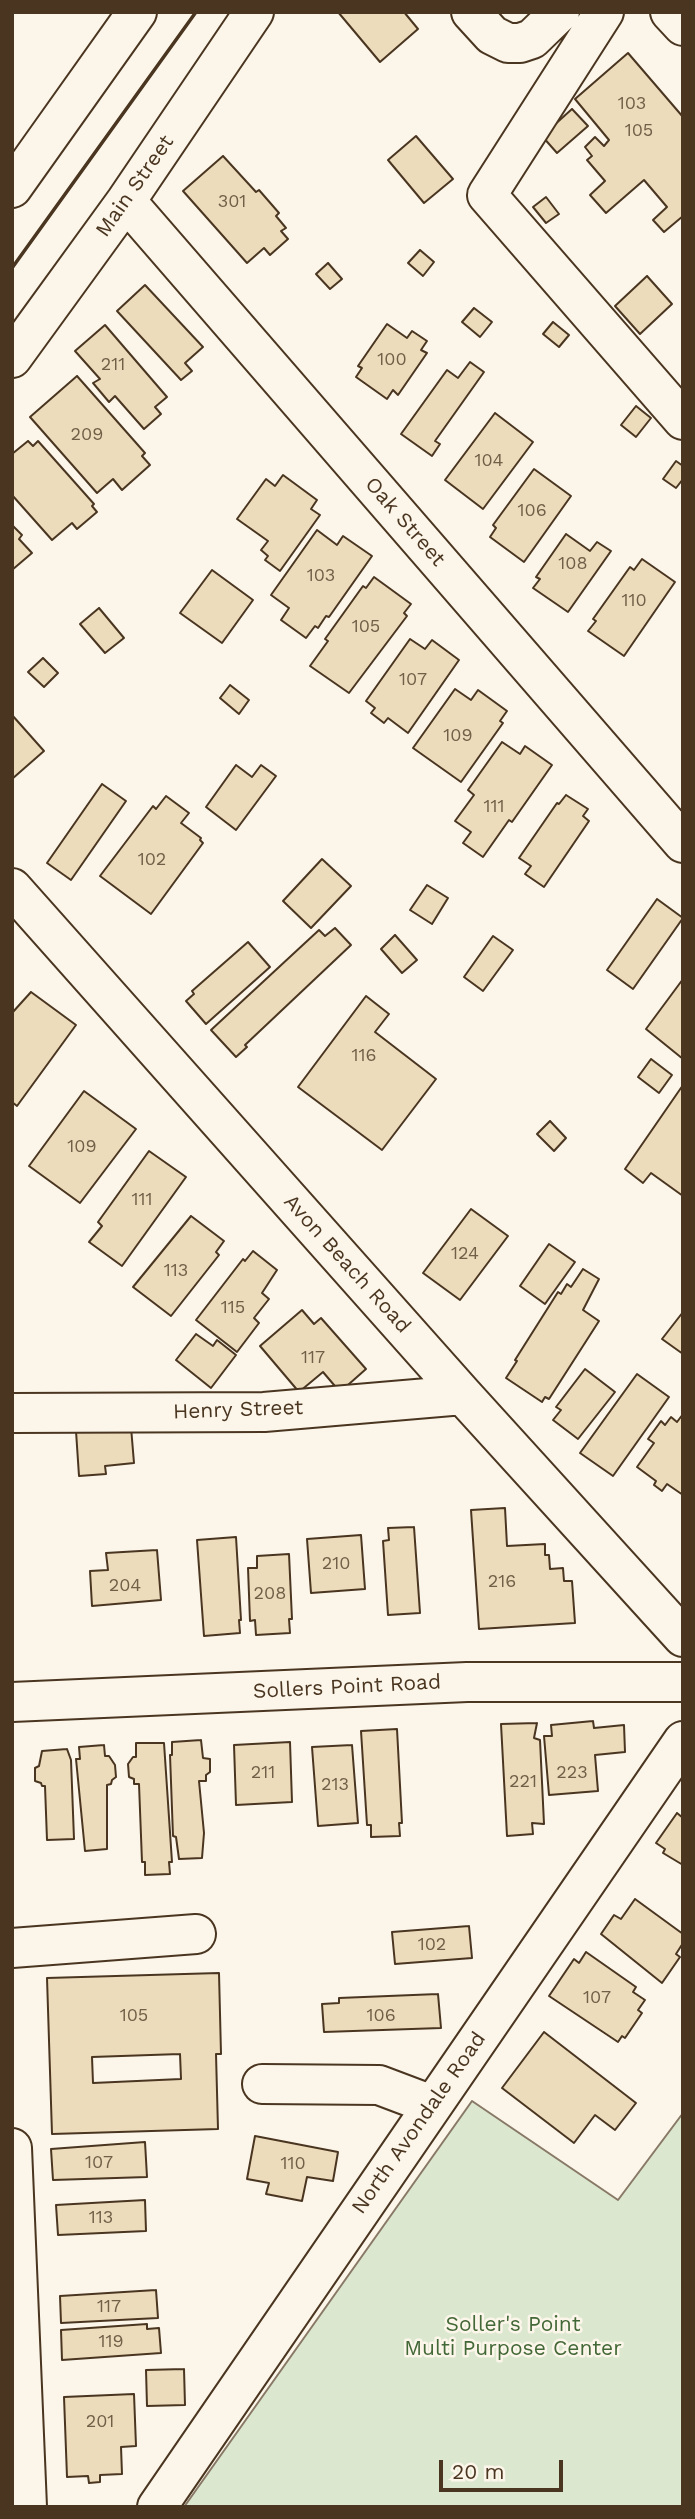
<!DOCTYPE html>
<html>
<head>
<meta charset="utf-8">
<style>
	body { margin:0 }
	#map { position:relative; width:695px; height:2519px; overflow:hidden; background:#fbf6e9; font-family:"Work Sans",sans-serif }
	canvas { display:block }
	.frame { position:absolute; inset:0; border:14px solid #4a3520; pointer-events:none }
	.scale { position:absolute; left:439px; top:2460px; width:124px; height:32px; box-sizing:border-box; border:4px solid #4a3520; border-top:0; padding-left:9px; font-size:21px; line-height:24px; white-space:nowrap; color:#4a3520; -webkit-text-stroke:5px #fbf6e9; paint-order:stroke }
</style>
</head>
<body>
<div id="map">
<canvas width="695" height="2519"></canvas>
<div class="frame"></div>
<div class="scale">20 m</div>
</div>
<script>
const context = document.querySelector('canvas').getContext('2d');
context.lineJoin = 'round';
function paint(path, color) { context.fillStyle = color; context.fill(path, 'evenodd'); }
const poly = rows => new Path2D(rows.map(r => 'M' + r).join(''));
function stroke(path, color, width, dash) { context.strokeStyle = color; context.lineWidth = width; context.lineCap = dash ? 'butt' : 'round'; context.setLineDash(dash || []); context.stroke(path); }
function label(font, color, halo, rows, align = 'center') {
  context.font = font + ' "Work Sans",sans-serif'; context.lineWidth = 5; context.setLineDash([]); context.textBaseline = 'middle'; context.strokeStyle = halo; context.fillStyle = color; for (const [text, x, y, turn = 0] of rows) {
    context.save(); context.translate(x, y); context.rotate((+turn || 0) * Math.PI / 180); context.textAlign = isNaN(turn) ? turn : align; if (halo) context.strokeText(text, 0, 0); context.fillText(text, 0, 0); context.restore();
  }
}
const green = poly([
	[472,2101,618,2200,683,2113,683,2507,184,2507,472,2101]
]);
const building = poly([
	[338,12,404,12,418,29,380,62,338,12],
	[628,53,683,117,683,216,664,232,653,220,667,207,644,180,606,213,590,195,605,181,587,160,592,156,585,147,595,137,604,146,609,140,575,99,628,53],
	[572,109,588,126,557,153,542,136,572,109],
	[416,136,453,179,424,203,388,160,416,136],
	[223,156,256,192,259,190,279,213,276,216,286,228,281,231,288,239,270,255,264,248,247,263,183,191,223,156],
	[546,197,559,214,546,223,533,207,546,197],
	[420,250,434,262,423,276,408,263,420,250],
	[328,263,342,279,330,289,316,274,328,263],
	[647,276,672,304,640,334,615,306,647,276],
	[145,285,203,347,185,363,192,371,181,380,117,311,145,285],
	[474,308,492,322,480,337,462,322,474,308],
	[553,322,569,335,559,347,543,334,553,322],
	[387,324,407,338,412,331,427,341,421,350,427,353,398,395,393,390,387,399,356,377,362,368,358,366,387,324],
	[105,325,167,397,155,407,161,414,144,429,115,396,109,402,93,383,100,379,75,351,105,325],
	[470,362,484,372,435,441,440,444,432,456,401,434,447,370,458,378,470,362],
	[77,376,145,453,142,456,150,465,122,490,113,479,97,493,30,417,77,376],
	[636,406,651,418,636,437,621,425,636,406],
	[495,413,533,442,483,509,445,480,495,413],
	[28,441,33,446,38,441,94,504,92,506,97,512,77,529,72,523,52,540,12,495,12,454,28,441],
	[676,461,683,466,683,479,676,488,663,479,676,461],
	[534,469,571,496,524,562,490,537,496,528,493,525,534,469],
	[283,475,317,500,311,509,320,515,280,571,265,560,268,556,261,550,268,541,237,519,266,479,275,486,283,475],
	[12,525,22,535,19,539,32,553,12,570,12,525],
	[317,530,337,545,343,536,372,556,329,617,326,616,318,628,315,626,306,638,281,620,289,608,271,595,317,530],
	[566,534,590,551,597,542,611,551,568,612,533,588,540,579,536,577,566,534],
	[642,559,675,582,624,656,588,631,596,621,593,619,630,567,634,570,642,559],
	[212,570,253,600,222,643,180,613,212,570],
	[374,577,411,604,404,613,407,616,349,693,310,666,328,641,325,639,363,586,366,588,374,577],
	[99,608,124,638,105,653,80,624,99,608],
	[410,639,425,649,432,640,459,660,408,733,388,718,384,723,371,713,375,708,366,701,410,639],
	[43,658,58,673,44,687,28,672,43,658],
	[230,685,249,700,239,714,220,698,230,685],
	[455,689,471,700,478,690,507,711,500,721,503,723,461,782,413,748,455,689],
	[12,715,44,751,12,779,12,715],
	[502,742,520,754,525,746,552,765,512,822,509,820,483,857,463,843,471,832,455,821,474,795,468,790,502,742],
	[236,765,252,777,261,765,276,776,236,830,206,807,236,765],
	[102,784,126,801,71,880,47,863,102,784],
	[566,795,588,809,583,816,589,821,544,887,525,874,531,866,519,858,557,803,559,804,566,795],
	[166,796,189,813,181,823,201,838,200,840,203,843,151,914,100,876,153,806,156,809,166,796],
	[322,859,351,886,311,928,283,901,322,859],
	[427,885,448,898,432,924,410,910,427,885],
	[657,899,683,918,633,989,607,970,657,899],
	[335,928,351,945,245,1045,247,1047,236,1057,211,1030,319,930,325,936,335,928],
	[395,935,417,960,402,973,381,949,395,935],
	[493,936,513,950,483,991,464,977,493,936],
	[248,942,270,967,206,1024,186,1001,194,994,192,991,248,942],
	[683,979,683,1059,646,1029,683,979],
	[31,992,76,1025,17,1106,12,1102,12,1013,31,992],
	[366,996,389,1014,375,1032,436,1079,382,1150,298,1087,366,996],
	[651,1059,672,1075,659,1093,638,1077,651,1059],
	[683,1085,683,1196,651,1173,643,1183,625,1169,683,1085],
	[84,1091,136,1129,80,1203,29,1166,84,1091],
	[550,1121,566,1138,554,1151,537,1134,550,1121],
	[149,1151,186,1177,122,1266,89,1242,102,1226,98,1222,149,1151],
	[471,1209,508,1236,460,1300,423,1273,471,1209],
	[191,1216,224,1241,216,1252,219,1255,171,1316,133,1287,191,1216],
	[549,1244,575,1262,545,1304,520,1286,549,1244],
	[253,1251,277,1270,262,1293,269,1299,254,1318,259,1323,237,1352,196,1320,243,1259,245,1261,253,1251],
	[583,1269,599,1279,583,1310,599,1321,549,1399,545,1397,542,1402,506,1378,517,1361,515,1360,558,1292,561,1294,567,1284,571,1287,583,1269],
	[302,1310,314,1324,321,1318,366,1369,340,1392,323,1372,299,1392,260,1346,302,1310],
	[683,1312,683,1354,662,1339,683,1312],
	[196,1334,213,1346,217,1340,236,1355,211,1388,176,1360,196,1334],
	[585,1369,615,1392,578,1439,553,1420,561,1410,556,1407,585,1369],
	[637,1374,669,1397,613,1476,580,1453,637,1374],
	[683,1414,683,1495,667,1484,662,1491,654,1485,656,1481,637,1467,654,1443,648,1439,661,1421,665,1425,671,1417,677,1422,683,1414],
	[131,1427,134,1463,105,1466,106,1474,79,1476,76,1431,131,1427],
	[505,1508,507,1546,545,1544,545,1555,549,1555,550,1569,563,1568,564,1581,572,1581,575,1623,479,1629,471,1510,505,1508],
	[414,1527,420,1613,388,1615,383,1541,389,1540,388,1528,414,1527],
	[361,1535,365,1589,311,1593,307,1539,361,1535],
	[236,1537,241,1620,239,1620,240,1633,204,1636,197,1540,236,1537],
	[157,1550,161,1600,92,1606,90,1571,108,1570,106,1553,157,1550],
	[289,1554,292,1619,289,1619,290,1633,256,1635,255,1620,250,1621,248,1568,257,1568,257,1556,289,1554],
	[593,1721,594,1728,624,1725,625,1752,595,1755,598,1791,549,1795,544,1736,552,1736,551,1725,593,1721],
	[537,1723,534,1738,540,1740,544,1824,532,1823,533,1834,507,1836,501,1724,537,1723],
	[397,1729,402,1823,399,1823,400,1836,371,1837,371,1825,367,1825,361,1731,397,1729],
	[201,1740,203,1758,210,1759,210,1772,206,1775,206,1781,199,1781,204,1833,202,1858,179,1859,176,1837,173,1836,170,1755,172,1755,172,1742,201,1740],
	[290,1742,292,1802,236,1805,234,1745,290,1742],
	[136,1743,164,1743,172,1862,169,1862,170,1874,145,1875,145,1862,142,1862,139,1784,134,1784,134,1779,129,1777,128,1764,133,1757,136,1757,136,1743],
	[104,1745,105,1756,109,1756,115,1765,116,1777,112,1780,111,1784,107,1785,107,1849,85,1851,76,1759,80,1759,79,1747,104,1745],
	[352,1745,358,1823,318,1826,312,1747,352,1745],
	[67,1749,71,1760,74,1839,47,1840,45,1786,42,1786,41,1783,35,1781,35,1768,39,1766,42,1751,67,1749],
	[677,1813,683,1818,683,1865,663,1853,665,1849,656,1843,677,1813],
	[635,1899,683,1934,683,1943,676,1954,680,1957,662,1983,601,1934,614,1915,621,1919,635,1899],
	[469,1926,472,1958,395,1964,392,1932,469,1926],
	[586,1952,636,1987,633,1992,645,2000,638,2010,642,2013,625,2038,622,2036,618,2042,549,1996,574,1959,579,1963,586,1952],
	[219,1973,221,2054,216,2054,218,2129,52,2134,47,1978,219,1973],
	[180,2054,181,2079,93,2083,92,2057,180,2054],
	[438,1994,441,2028,324,2032,322,2004,339,2003,339,1998,438,1994],
	[544,2032,636,2103,615,2130,595,2115,574,2143,502,2088,544,2032],
	[255,2136,338,2152,333,2181,307,2177,302,2201,266,2194,269,2183,247,2179,255,2136],
	[145,2142,147,2177,53,2180,51,2149,145,2142],
	[145,2200,146,2231,58,2235,56,2205,145,2200],
	[156,2290,158,2318,61,2323,60,2296,156,2290],
	[147,2324,147,2329,159,2328,161,2353,62,2360,61,2330,147,2324],
	[184,2369,185,2405,147,2406,146,2370,184,2369],
	[134,2394,136,2446,121,2447,122,2474,100,2475,100,2482,89,2483,88,2476,67,2477,64,2397,134,2394]
]);
const minor = poly([
	[471,12,492,35,508,43,520,43,532,39,560,12],
	[604,12,487,195,683,420],
	[670,12,683,26],
	[126,201,683,843],
	[12,358,126,201,254,12],
	[12,888,463,1395,683,1637],
	[12,1413,264,1412,463,1395],
	[12,1702,467,1682,683,1682],
	[12,1948,196,1934],
	[262,2084,379,2085,432,2105],
	[12,2148,27,2507],
	[157,2507,683,1741]
]);
const major = poly([
	[12,188,137,12]
]);
const wall = poly([
	[12,268,196,12]
]);
const numberNames = [
	["103",632,104],
	["105",639,131],
	["301",232,202],
	["100",392,360],
	["211",113,365],
	["209",87,435],
	["104",489,461],
	["106",532,511],
	["108",573,564],
	["103",321,576],
	["110",634,601],
	["105",366,627],
	["107",413,680],
	["109",458,736],
	["111",494,807],
	["102",152,860],
	["116",364,1056],
	["109",82,1147],
	["111",142,1200],
	["124",465,1254],
	["113",176,1271],
	["115",233,1308],
	["117",313,1358],
	["210",336,1564],
	["216",502,1582],
	["204",125,1586],
	["208",270,1594],
	["211",263,1773],
	["223",572,1773],
	["221",523,1782],
	["213",335,1785],
	["102",432,1945],
	["107",597,1998],
	["105",134,2016],
	["106",381,2016],
	["107",99,2163],
	["110",293,2164],
	["113",101,2218],
	["117",109,2307],
	["119",111,2342],
	["201",100,2422]
];
const streetNames = [
	["Main Street",135,186,-55],
	["Oak Street",405,522,49],
	["Avon Beach Road",347,1264,48],
	["Henry Street",238,1410,-2],
	["Sollers Point Road",347,1687,-3],
	["North Avondale Road",419,2123,-55]
];
const parkNames = [
	["Soller's Point",513,2325],
	["Multi Purpose Center",513,2349]
];
paint(green, '#dce7d0');
stroke(green, '#887966', 2);
paint(building, '#ecdcbc');
stroke(building, '#4a3520', 2);
stroke(minor, '#4a3520', 42);
stroke(major, '#4a3520', 42);
stroke(minor, '#fbf6e9', 38);
stroke(major, '#fbf6e9', 38);
stroke(wall, '#4a3520', 3.5);
label('18px', '#725f47', null, numberNames);
label('21px', '#4a3520', '#fbf6e9', streetNames);
label('21px', '#436837', '#fbf6e9', parkNames);
</script>
</body>
</html>
